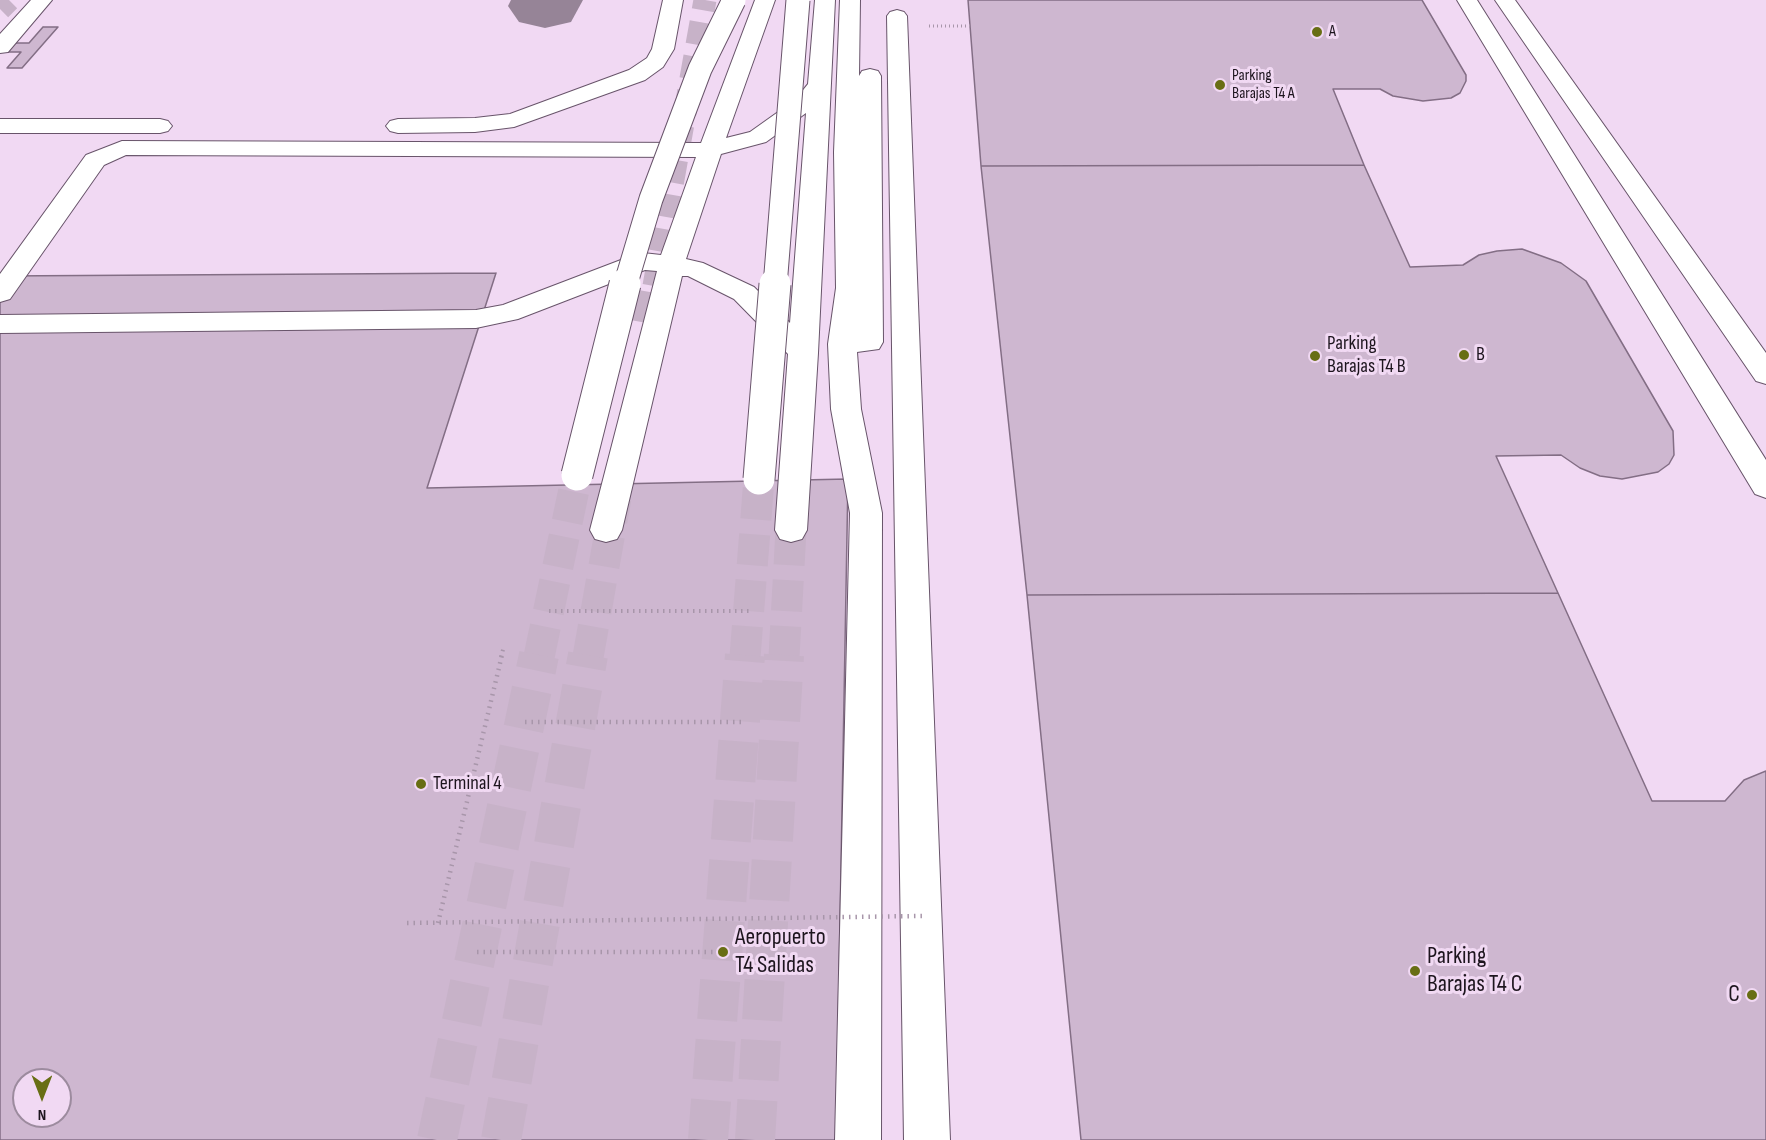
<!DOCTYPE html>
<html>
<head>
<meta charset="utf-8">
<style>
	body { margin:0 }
	#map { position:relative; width:1766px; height:1140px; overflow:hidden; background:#f1d9f3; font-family:"Sofia Sans Condensed",sans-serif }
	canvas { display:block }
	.north { position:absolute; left:12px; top:1068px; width:60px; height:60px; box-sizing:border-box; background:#f1d9f3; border:2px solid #9c8b9e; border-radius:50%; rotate:180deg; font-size:16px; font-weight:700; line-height:24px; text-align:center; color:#1d151e }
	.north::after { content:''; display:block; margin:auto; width:21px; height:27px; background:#686e14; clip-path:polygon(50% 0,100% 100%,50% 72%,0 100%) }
</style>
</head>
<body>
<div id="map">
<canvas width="1766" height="1140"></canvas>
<div class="north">N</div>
</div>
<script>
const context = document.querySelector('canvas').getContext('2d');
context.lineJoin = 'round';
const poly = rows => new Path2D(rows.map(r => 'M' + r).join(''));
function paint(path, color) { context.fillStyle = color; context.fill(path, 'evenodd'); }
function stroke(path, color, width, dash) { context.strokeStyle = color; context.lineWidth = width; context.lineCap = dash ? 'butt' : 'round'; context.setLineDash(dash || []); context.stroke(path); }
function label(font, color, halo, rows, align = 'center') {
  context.font = font + ' "Sofia Sans Condensed",sans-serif'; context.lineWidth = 6; context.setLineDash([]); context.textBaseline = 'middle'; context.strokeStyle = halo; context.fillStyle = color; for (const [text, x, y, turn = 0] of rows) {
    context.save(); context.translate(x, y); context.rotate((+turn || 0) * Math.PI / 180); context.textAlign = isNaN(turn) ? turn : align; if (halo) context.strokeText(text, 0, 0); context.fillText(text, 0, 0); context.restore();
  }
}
const taxiway = poly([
	[511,0,583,0,571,22,545,28,519,22,508,6,511,0]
]);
const building = poly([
	[968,0,1422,0,1466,75,1466,81,1460,93,1451,98,1423,101,1393,96,1380,89,1333,89,1364,165,981,166,968,0],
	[43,27,58,27,22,68,7,68,21,52,0,52,0,43,29,43,43,27],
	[1364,165,1410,267,1463,265,1479,255,1497,251,1522,249,1561,263,1586,281,1673,431,1674,455,1669,464,1658,472,1622,479,1600,476,1580,468,1561,455,1496,456,1558,593,1027,595,981,166,1364,165],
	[496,273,427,488,848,479,836,1140,0,1140,0,276,496,273],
	[24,1080,60,1080,60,1116,24,1116,24,1080],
	[1558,593,1652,801,1725,801,1744,780,1766,771,1766,1140,1081,1140,1027,595,1558,593]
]);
const minorTunnelFar2 = poly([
	[0,9,9,0],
	[654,286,705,0]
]);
const minorTunnelFar1 = poly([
	[647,323,654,284],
	[539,657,577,475],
	[588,657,616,498],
	[745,657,759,479],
	[784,657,791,530]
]);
const minorTunnel = poly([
	[437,1140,539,655],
	[501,1140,588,655],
	[708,1140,745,655],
	[755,1140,784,655]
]);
const pathFar2 = poly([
	[929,26,970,26]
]);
const pathFar1 = poly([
	[501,657,504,646]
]);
const path = poly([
	[438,923,502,655]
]);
const minor = poly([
	[31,0,52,0,8,52,0,53,0,34,31,0],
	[663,0,683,0,674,49,663,67,645,80,514,127,475,132,398,133,390,131,386,126,390,121,398,119,475,118,510,114,629,70,647,58,652,49,663,0],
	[755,0,775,0,726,138,750,132,795,100,808,84,815,0,835,0,818,353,807,530,802,539,791,542,780,539,775,530,788,354,734,299,688,276,682,276,622,530,617,539,606,542,595,539,590,530,657,271,645,270,518,319,476,328,0,333,0,315,476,310,503,305,634,255,643,253,661,255,696,157,126,155,104,165,10,299,0,302,0,274,86,155,122,141,701,143,755,0],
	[806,113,790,323,754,287,703,263,686,259,721,154,766,142,806,113],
	[840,0,860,0,859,76,862,71,870,69,878,71,881,76,883,342,879,349,857,352,861,409,882,513,881,1140,835,1140,850,513,831,409,828,344,836,288,834,152,840,0],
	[1457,0,1477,0,1766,460,1766,498,1755,494,1457,0],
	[1495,0,1515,0,1766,353,1766,384,1756,381,1495,0],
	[897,10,904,12,907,16,950,1140,904,1140,887,16,890,12,897,10],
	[0,119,160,119,168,121,172,126,168,131,160,133,0,133,0,119]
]);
const pathBridgeFar1 = poly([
	[549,611,749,611]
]);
const pathBridge = poly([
	[525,722,741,722],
	[407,923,922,916],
	[477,952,723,952]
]);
const minorBridgeFar1 = poly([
	[625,286,651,199,700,69,734,0],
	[775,286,798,0]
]);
const minorBridge = poly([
	[577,475,625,284],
	[759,479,775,284]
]);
const markers = [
	[1317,32,6,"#686e14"],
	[1220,85,6,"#686e14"],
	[1464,355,6,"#686e14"],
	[1315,356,6,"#686e14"],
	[421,784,6,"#686e14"],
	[723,952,6,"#686e14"],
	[1415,971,6,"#686e14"],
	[1752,995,6,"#686e14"]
];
const farPoinames = [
	["A",1329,32],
	["Parking",1232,76],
	["Barajas T4 A",1232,94]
];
const poiNames = [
	["Parking",1327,344],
	["Barajas T4 B",1327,367],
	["B",1476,355],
	["Terminal 4",433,784]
];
const nearPoinames = [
	["Aeropuerto",735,938],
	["T4 Salidas",735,966],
	["Parking",1427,957],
	["Barajas T4 C",1427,985],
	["C",1740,995,"right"]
];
paint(taxiway, '#968497');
paint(building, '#ceb7d0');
stroke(building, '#836e85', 1.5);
stroke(minorTunnelFar2, '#c7b2c8', 23, [23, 12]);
stroke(minorTunnelFar1, '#c7b2c8', 31, [31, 15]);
stroke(minorTunnel, '#c7b2c8', 40, [40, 20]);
stroke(minor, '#68546a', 2);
stroke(pathFar2, '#a896aa', 3, [1, 3]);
stroke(pathFar1, '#a896aa', 4, [1.5, 4.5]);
stroke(path, '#a896aa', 4.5, [1.5, 5]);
paint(minor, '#fff');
stroke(minorBridgeFar1, '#68546a', 25, []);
stroke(minorBridge, '#68546a', 33, []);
stroke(pathBridgeFar1, '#a896aa', 4, [1.5, 4.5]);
stroke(pathBridge, '#a896aa', 4.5, [1.5, 5]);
stroke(minorBridgeFar1, '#fff', 23);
stroke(minorBridge, '#fff', 31);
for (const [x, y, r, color] of markers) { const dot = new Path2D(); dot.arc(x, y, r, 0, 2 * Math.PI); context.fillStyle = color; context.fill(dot); stroke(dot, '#f1d9f3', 2); }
label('16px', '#1d151e', '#f1d9f3', farPoinames, 'left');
label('20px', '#1d151e', '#f1d9f3', poiNames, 'left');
label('24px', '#1d151e', '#f1d9f3', nearPoinames, 'left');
</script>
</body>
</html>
